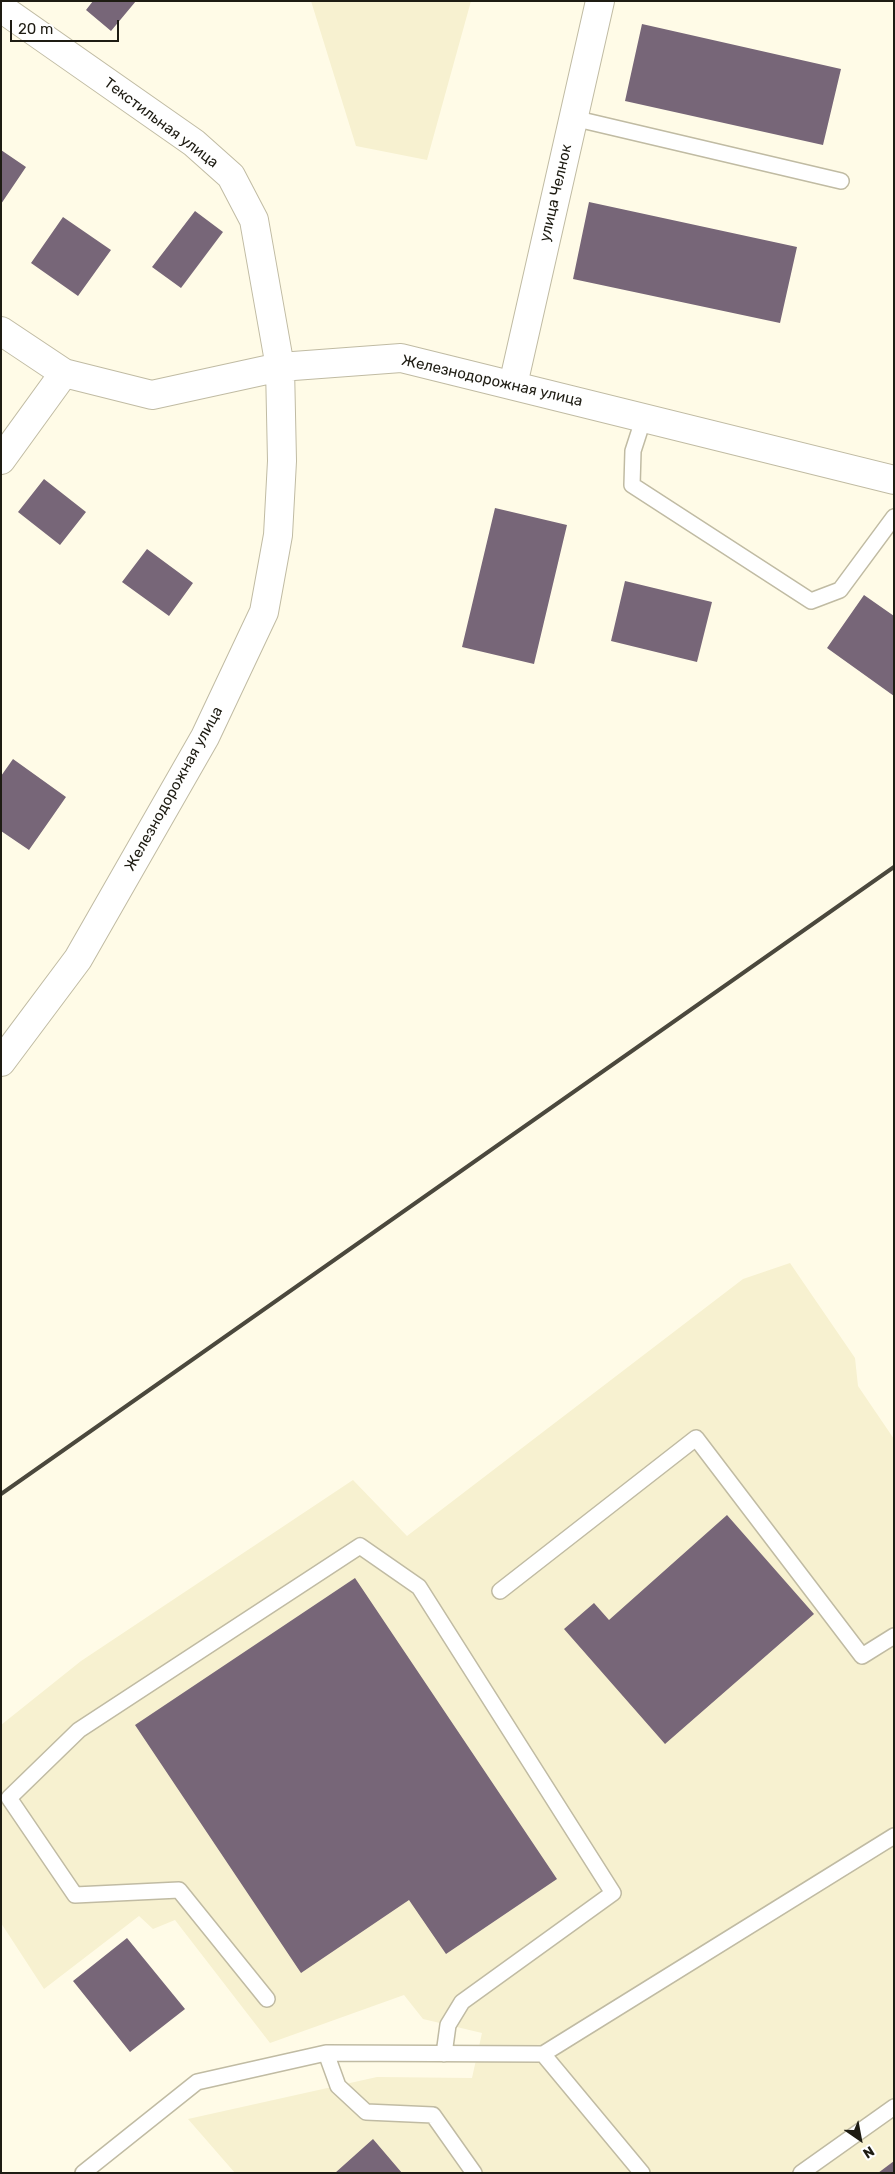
<!DOCTYPE html>
<html>
<head>
<meta charset="utf-8">
<style>
	body { margin:0 }
	#map { position:relative; width:895px; height:2174px; overflow:hidden; background:#fffbe7; font-family:Rubik,sans-serif }
	canvas { display:block }
	.frame { position:absolute; inset:0; border:2px solid #1e1c13; pointer-events:none }
	.north { position:absolute; left:835px; top:2114px; width:50px; height:50px; -webkit-text-stroke:4px #fff; paint-order:stroke; rotate:147deg; font-size:14px; font-weight:700; line-height:20px; text-align:center; color:#1e1c13 }
	.north::after { content:''; display:block; margin:auto; width:18px; height:22px; background:#1e1c13; clip-path:polygon(50% 0,100% 100%,50% 72%,0 100%) }
	.scale { position:absolute; left:10px; top:20px; width:109px; height:22px; box-sizing:border-box; border:2px solid #1e1c13; border-top:0; padding-left:6px; font-size:15px; line-height:18px; white-space:nowrap; color:#1e1c13; -webkit-text-stroke:4px #fff; paint-order:stroke }
</style>
</head>
<body>
<div id="map">
<canvas width="895" height="2174"></canvas>
<div class="frame"></div>
<div class="north">N</div>
<div class="scale">20 m</div>
</div>
<script>
const context = document.querySelector('canvas').getContext('2d');
context.lineJoin = 'round';
function paint(path, color) { context.fillStyle = color; context.fill(path, 'evenodd'); }
const poly = rows => new Path2D(rows.map(r => 'M' + r).join(''));
function stroke(path, color, width, dash) { context.strokeStyle = color; context.lineWidth = width; context.lineCap = dash ? 'butt' : 'round'; context.setLineDash(dash || []); context.stroke(path); }
function label(font, color, halo, rows, align = 'center') {
  context.font = font + ' Rubik,sans-serif'; context.lineWidth = 4; context.setLineDash([]); context.textBaseline = 'middle'; context.strokeStyle = halo; context.fillStyle = color; for (const [text, x, y, turn = 0] of rows) {
    context.save(); context.translate(x, y); context.rotate((+turn || 0) * Math.PI / 180); context.textAlign = isNaN(turn) ? turn : align; if (halo) context.strokeText(text, 0, 0); context.fillText(text, 0, 0); context.restore();
  }
}
const built = poly([
	[311,1,471,1,427,160,356,146],
	[790,1263,855,1358,858,1386,894,1439,894,2173,235,2173,188,2119,377,2077,472,2078,482,2033,423,2019,404,1995,270,2043,175,1920,153,1929,139,1916,44,1989,1,1923,1,1725,81,1661,353,1480,407,1536,743,1279]
]);
const building = poly([
	[93,1,136,1,111,31,86,10],
	[642,24,841,69,823,145,625,101],
	[1,150,26,167,1,204],
	[589,202,797,247,780,323,573,279],
	[195,211,223,232,181,288,152,267],
	[63,217,111,250,78,296,31,263],
	[44,479,86,512,60,545,18,512],
	[495,508,567,525,534,664,462,647],
	[147,549,193,583,169,616,122,582],
	[625,581,712,602,697,662,611,641],
	[864,595,894,616,894,696,827,648],
	[13,759,66,797,29,850,1,831,1,776],
	[727,1515,814,1614,665,1744,564,1629,594,1603,609,1620],
	[355,1578,557,1879,446,1954,409,1900,301,1973,135,1725],
	[127,1938,185,2009,130,2052,73,1981],
	[373,2139,402,2173,335,2173],
	[894,2161,894,2173,878,2173]
]);
const lane = poly([
	[573,118,841,181],
	[644,417,633,451,632,485,811,601,840,590,894,517],
	[500,1591,696,1438,862,1656,894,1636],
	[267,1999,179,1890,75,1895,9,1798,79,1730,360,1546,419,1587,613,1893,462,2002,448,2025,444,2054],
	[326,2053,338,2086,366,2112,433,2115,474,2173],
	[543,2054,642,2173],
	[83,2173,197,2082,326,2053,543,2054,894,1836],
	[801,2173,894,2107]
]);
const street = poly([
	[1,8,194,143,231,176,254,220,280,367],
	[513,385,600,1],
	[1,460,64,373]
]);
const secondary = poly([
	[1,331,64,373,152,395,280,367,401,358,894,480],
	[1,1062,78,959,205,737,264,612,278,535,282,461,280,367]
]);
const rail = poly([
	[1,1494,894,867]
]);
const streetNames = [
	["Текстильная улица",161,123,37],
	["улица Челнок",556,193,-77],
	["Железнодорожная улица",492,381,13],
	["Железнодорожная улица",174,789,-61]
];
paint(built, '#f7f1d0');
paint(building, '#776678');
stroke(lane, '#c0bba3', 18);
stroke(street, '#c0bba3', 30);
stroke(secondary, '#c0bba3', 30);
stroke(lane, '#fff', 15);
stroke(street, '#fff', 28);
stroke(secondary, '#fff', 28);
stroke(rail, '#4b483d', 4);
label('15px', '#1e1c13', '#fff', streetNames);
</script>
</body>
</html>
